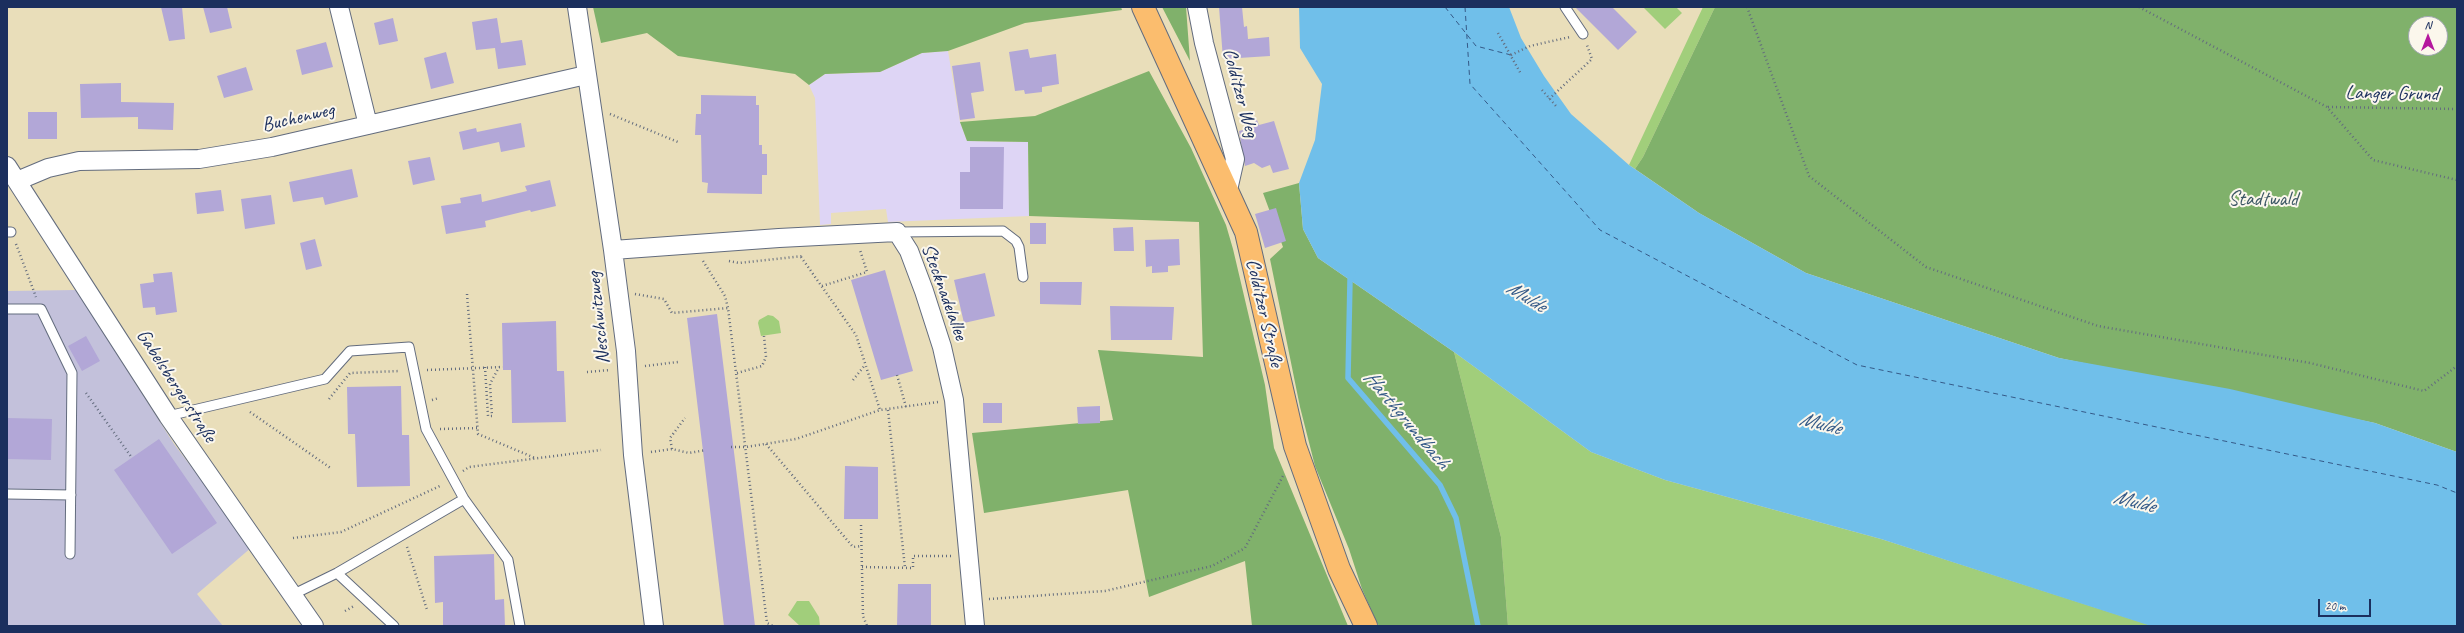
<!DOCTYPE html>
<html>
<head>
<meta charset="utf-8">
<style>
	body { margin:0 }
	#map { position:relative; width:2464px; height:633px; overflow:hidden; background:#e9deba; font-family:Caveat,sans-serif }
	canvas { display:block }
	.frame { position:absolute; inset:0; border:8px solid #1b2f5e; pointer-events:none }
	.north { position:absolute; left:2408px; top:16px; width:40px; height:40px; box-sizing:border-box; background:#fbf7ec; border:1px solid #a1a7b3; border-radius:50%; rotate:0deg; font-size:11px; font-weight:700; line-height:16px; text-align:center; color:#1b2f5e }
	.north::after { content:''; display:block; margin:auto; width:14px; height:18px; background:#b5179e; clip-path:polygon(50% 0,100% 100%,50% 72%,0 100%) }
	.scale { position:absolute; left:2318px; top:599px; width:53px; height:18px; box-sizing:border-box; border:2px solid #1b2f5e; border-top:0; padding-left:5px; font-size:12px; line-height:14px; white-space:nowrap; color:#1b2f5e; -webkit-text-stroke:3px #fbf7ec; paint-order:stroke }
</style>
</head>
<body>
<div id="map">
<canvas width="2464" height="633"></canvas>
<div class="frame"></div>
<div class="north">N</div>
<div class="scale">20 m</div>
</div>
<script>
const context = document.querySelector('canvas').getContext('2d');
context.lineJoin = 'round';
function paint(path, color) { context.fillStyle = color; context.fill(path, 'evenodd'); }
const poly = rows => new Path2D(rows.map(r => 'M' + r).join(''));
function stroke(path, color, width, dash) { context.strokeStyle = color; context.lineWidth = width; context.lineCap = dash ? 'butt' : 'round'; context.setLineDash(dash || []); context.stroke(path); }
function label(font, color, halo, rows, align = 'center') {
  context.font = font + ' Caveat,sans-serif'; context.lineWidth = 4; context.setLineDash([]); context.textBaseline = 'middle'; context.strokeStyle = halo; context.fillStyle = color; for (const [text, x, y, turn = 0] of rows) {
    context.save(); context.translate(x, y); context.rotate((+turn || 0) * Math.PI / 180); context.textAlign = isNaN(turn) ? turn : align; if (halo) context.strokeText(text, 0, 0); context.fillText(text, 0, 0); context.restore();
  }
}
const built = poly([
	[948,51,960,122,967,141,1028,142,1029,216,888,222,886,209,831,213,831,224,820,225,815,98,809,85,825,74,880,72,922,53]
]);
const industrial = poly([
	[76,290,174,444,252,547,197,594,223,626,7,626,7,291]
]);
const green = poly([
	[1643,7,1676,7,1682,13,1665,29],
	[1703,7,1715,7,1643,157,1635,169,1629,165],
	[768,315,773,316,779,321,781,333,761,336,758,323,759,320],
	[1454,352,1591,452,1665,480,1881,539,2153,626,1508,626,1501,537],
	[797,601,809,601,819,617,820,626,800,626,788,615]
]);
const forest = poly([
	[593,7,1121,7,1122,10,1025,23,948,51,922,53,880,72,825,74,809,85,795,74,678,56,647,33,601,43],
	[1162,7,1186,7,1190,61],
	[1715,7,2457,7,2457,452,2375,423,2059,358,1806,273,1699,213,1635,169,1643,157],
	[2416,24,2440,24,2440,48,2416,48],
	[1149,71,1191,148,1226,225,1233,249,1265,385,1274,448,1348,626,1252,626,1245,561,1149,597,1128,490,984,513,972,433,1113,420,1098,350,1203,357,1199,222,1029,216,1028,142,967,141,960,122,1035,116],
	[1299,183,1303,229,1318,258,1454,352,1501,537,1508,626,1379,626,1377,623,1362,589,1349,549,1315,466,1300,407,1270,259,1283,247,1263,193]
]);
const water = poly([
	[1299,7,1509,7,1521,38,1544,76,1571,114,1629,165,1699,213,1806,273,2059,358,2230,389,2375,423,2457,452,2457,626,2151,626,1881,539,1665,480,1591,452,1454,352,1318,258,1303,229,1299,183,1315,140,1322,84,1300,48]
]);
const stream = poly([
	[1353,273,1350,280,1348,378,1440,485,1456,518,1478,626]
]);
const ferry = poly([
	[1445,7,1476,46,1511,55],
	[1465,7,1470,84,1600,230,1857,365,2437,485,2457,493]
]);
const building = poly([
	[161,7,182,7,185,39,169,41],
	[203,7,227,7,232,28,210,33],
	[1219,7,1242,7,1244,27,1247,26,1248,39,1269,37,1270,56,1223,59],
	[1575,7,1612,7,1637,32,1618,50],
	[393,18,398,41,379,45,374,23],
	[497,18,501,43,522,40,526,65,498,69,495,48,476,50,472,22],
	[326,42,333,67,302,75,296,50],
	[1028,49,1030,58,1056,54,1059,84,1042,87,1042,92,1025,94,1024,90,1015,91,1009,52],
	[446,52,454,83,431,89,424,58],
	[980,62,984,91,971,93,975,118,960,120,952,66],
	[246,67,253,90,224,98,217,76],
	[121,83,121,102,174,103,173,130,138,129,138,117,81,118,80,84],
	[701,95,756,96,756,105,759,105,759,145,762,145,762,154,767,154,767,175,762,175,762,194,707,193,708,183,702,182,701,135,695,135,696,114,701,114],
	[28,112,57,112,57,139,28,139],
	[1257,120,1259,125,1274,121,1289,169,1273,173,1270,165,1262,168,1254,163,1245,166,1239,131,1246,129,1244,124],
	[521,123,525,147,501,152,499,142,463,150,459,132,476,128,477,132],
	[970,147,1004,147,1003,209,960,209,960,172,970,172],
	[430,157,435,180,413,185,408,161],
	[352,169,358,197,325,205,323,197,293,202,289,182],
	[550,180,556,206,531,212,530,210,485,221,486,227,446,234,441,206,461,203,460,198,481,194,482,202,527,191,525,186],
	[221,190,224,211,197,214,195,193],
	[271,195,275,224,245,229,241,199],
	[1276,208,1286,241,1265,248,1255,214],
	[1030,223,1046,223,1046,244,1030,244],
	[1133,227,1134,251,1114,251,1113,228],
	[315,239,322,266,306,270,300,243],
	[1179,239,1180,265,1168,266,1168,272,1152,273,1152,266,1146,267,1145,240],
	[885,270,913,371,881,380,851,280],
	[172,272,177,312,156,315,155,307,143,308,140,284,154,282,153,274],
	[985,273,995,316,964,323,954,280],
	[1040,282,1082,282,1081,305,1040,304],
	[1110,306,1174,307,1172,340,1111,340],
	[717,314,742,517,755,626,724,626,687,318],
	[556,321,557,371,564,371,566,422,512,423,511,370,503,370,502,323],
	[86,336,100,361,82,371,68,346],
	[401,386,402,435,409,435,410,486,357,487,355,434,348,434,347,387],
	[983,403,1002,403,1002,423,983,423],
	[1100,406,1100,423,1078,424,1077,407],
	[7,418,52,419,51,460,7,459],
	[159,439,217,523,172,554,114,470],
	[845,466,878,467,878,519,844,519],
	[494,554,495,600,504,599,505,626,443,626,443,602,435,603,434,556],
	[898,584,931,584,931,626,897,626]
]);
const path = poly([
	[1747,7,1809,176,1926,267,2098,326,2310,363,2424,391,2457,366],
	[2139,7,2327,107,2373,160,2457,180],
	[1498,33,1521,74],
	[1511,55,1530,46,1570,37],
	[1542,90,1556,106],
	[1549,99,1592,59,1587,45],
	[2328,107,2457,109],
	[610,114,678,142],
	[16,244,36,297],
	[801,257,856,335,880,410],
	[703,261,725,296,728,308,767,623,773,626],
	[729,261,739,263,803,256],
	[822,286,867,272,860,250],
	[467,294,478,434,535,458],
	[635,294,664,299,672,313,728,308],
	[645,366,678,362],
	[485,367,488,416,492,416,490,384,499,367],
	[427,370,503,367],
	[587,372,610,370],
	[737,373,762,366,766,357,764,336],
	[897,375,906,407],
	[853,380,865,365],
	[86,393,132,458],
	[329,399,350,373,400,371],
	[432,400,439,398],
	[888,410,905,568],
	[250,412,332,469],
	[440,429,478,428],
	[766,444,853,547,862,546],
	[731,447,746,447,796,439,880,410,938,402],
	[672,449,670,438,685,418],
	[651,452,672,449,689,453,706,450],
	[463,471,469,467,601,450],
	[861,525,863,616,867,626],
	[293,538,341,532,442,485],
	[407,547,427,610],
	[862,567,913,568,913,556,952,556],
	[989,599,1105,591,1212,566,1245,548,1284,474],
	[345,611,354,606]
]);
const lane = poly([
	[1565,7,1583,34],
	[7,232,11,232],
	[897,232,1003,231,1016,241,1019,247,1023,277],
	[7,309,41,309,72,373,70,554],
	[168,416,325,379,350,351,409,347,426,429,464,499,508,560,520,626],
	[7,494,71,495],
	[337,573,394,626],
	[292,595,337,573,464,499]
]);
const street = poly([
	[339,7,368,125],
	[577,7,613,250,626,351,633,455,654,626],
	[1197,7,1204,43,1235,159,1228,190],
	[7,166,168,416,314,626],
	[17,181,48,168,79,161,199,159,272,147,586,75],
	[613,250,779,238,897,232,909,251,924,291,942,347,954,400,975,626]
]);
const primary = poly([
	[1143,7,1246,232,1295,446,1339,569,1366,626]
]);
const streetNames = [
	["Colditzer Weg",1240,93,75],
	["Langer Grund",2392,94,1],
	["Buchenweg",298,118,-13],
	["Stecknadelallee",944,292,70],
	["Colditzer Straße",1264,313,77],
	["Neschwitzweg",599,318,-96],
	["Gabelsbergerstraße",176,386,57]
];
const parkNames = [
	["Stadtwald",2263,200]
];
const waterNames = [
	["Mulde",1526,297,31],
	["Harthgrundbach",1406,420,50],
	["Mulde",1820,424,14],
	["Mulde",2134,502,14]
];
paint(built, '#ded5f5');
paint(industrial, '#c3c1db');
paint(green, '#a1ce7b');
paint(forest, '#80b16b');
paint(water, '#70bfea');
stroke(stream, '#70bfea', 5.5);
stroke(ferry, '#355a88', 1, [5, 4]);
paint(building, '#b2a7d7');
stroke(lane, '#636c7e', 11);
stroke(street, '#636c7e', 20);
stroke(primary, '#636c7e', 24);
stroke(path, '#636c7e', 2.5, [1, 3]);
stroke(lane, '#fff', 9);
stroke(street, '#fff', 18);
stroke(primary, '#fbbd6e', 22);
label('20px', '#1b2f5e', '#fbf7ec', streetNames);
label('20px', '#3c5765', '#fbf7ec', parkNames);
label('italic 21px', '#355a88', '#fbf7ec', waterNames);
</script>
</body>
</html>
